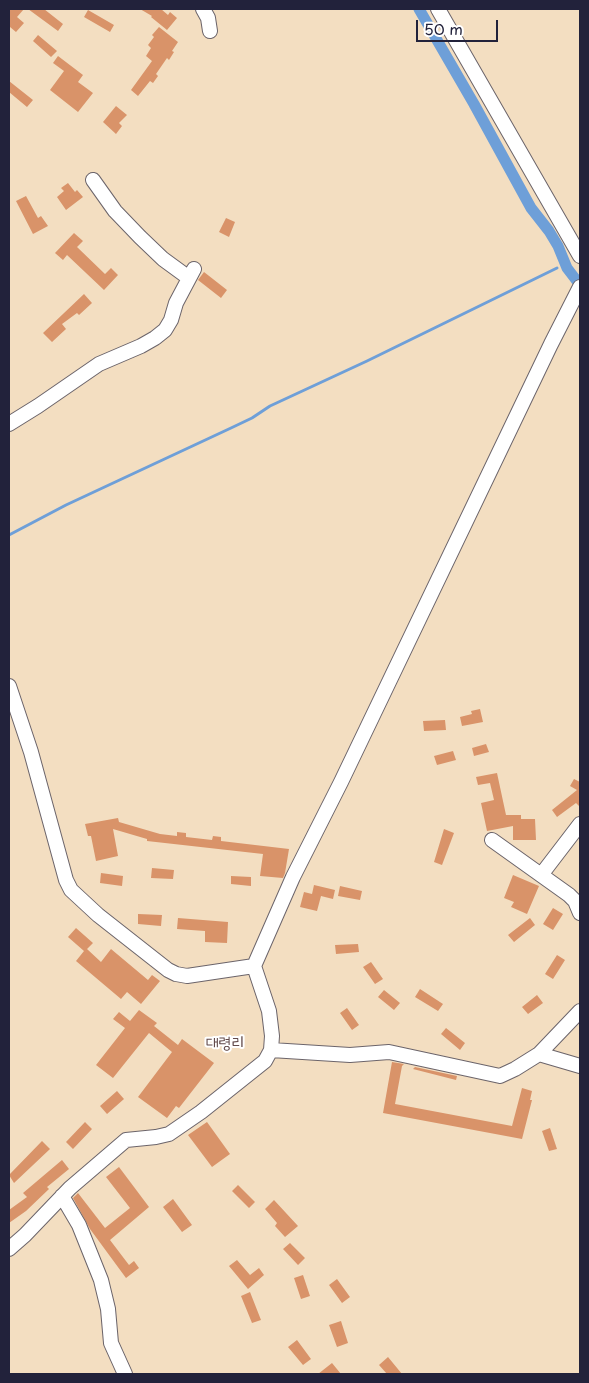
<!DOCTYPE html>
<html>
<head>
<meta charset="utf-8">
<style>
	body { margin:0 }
	#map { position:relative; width:589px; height:1383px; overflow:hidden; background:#f3dec1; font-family:"Playpen Sans",sans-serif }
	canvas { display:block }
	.frame { position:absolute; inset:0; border:10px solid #22223b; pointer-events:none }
	.scale { position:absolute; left:416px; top:20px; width:82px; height:22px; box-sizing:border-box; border:2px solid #22223b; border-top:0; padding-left:6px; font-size:15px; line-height:18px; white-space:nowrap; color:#22223b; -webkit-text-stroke:4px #fff; paint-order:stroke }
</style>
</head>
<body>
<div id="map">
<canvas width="589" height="1383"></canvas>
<div class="frame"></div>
<div class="scale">50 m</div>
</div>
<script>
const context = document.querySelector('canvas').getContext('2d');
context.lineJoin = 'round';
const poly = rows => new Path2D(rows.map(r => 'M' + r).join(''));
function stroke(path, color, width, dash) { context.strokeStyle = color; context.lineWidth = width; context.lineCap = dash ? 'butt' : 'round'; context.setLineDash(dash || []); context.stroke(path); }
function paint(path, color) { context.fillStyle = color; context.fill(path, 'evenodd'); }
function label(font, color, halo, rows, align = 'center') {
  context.font = font + ' "Playpen Sans","Poor Story",sans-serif'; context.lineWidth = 4; context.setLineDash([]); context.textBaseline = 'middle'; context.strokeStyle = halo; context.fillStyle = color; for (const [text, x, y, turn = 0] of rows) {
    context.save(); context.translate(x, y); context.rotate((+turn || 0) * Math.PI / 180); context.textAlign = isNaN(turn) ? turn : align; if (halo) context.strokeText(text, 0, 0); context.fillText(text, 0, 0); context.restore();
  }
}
const stream = poly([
	[9,535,66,505,231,428,252,418,270,406,367,361,557,268]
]);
const canal = poly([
	[419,9,474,104,531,208,549,231,558,246,567,268,580,285]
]);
const building = poly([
	[9,9,24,9,17,17,24,23,16,32,10,27,9,28],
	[28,9,44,9,63,24,58,31],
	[140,9,161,9,168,15,170,12,177,18,167,30,151,17,152,16],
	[88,10,114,25,110,32,84,17],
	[159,27,178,42,172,51,174,52,169,60,167,58,156,74,158,76,153,83,150,81,138,96,131,90,152,61,146,56,151,48,148,45,154,37,152,35],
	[38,35,57,51,51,57,33,41],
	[58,56,83,75,78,82,93,93,78,112,50,90,64,71,53,63],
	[9,81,33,100,27,107,9,92],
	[116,106,127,115,119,123,122,126,116,134,103,122],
	[68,183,75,192,77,190,83,197,66,210,57,197,64,191,61,188],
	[26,196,38,218,41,216,48,226,33,234,16,201],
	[226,218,235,222,229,237,219,232],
	[74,233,83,241,77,247,105,274,111,268,118,275,104,290,67,255,63,260,55,253],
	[204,272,227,290,221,298,198,280],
	[84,294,92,303,79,315,77,313,62,324,66,329,52,342,43,333],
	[480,709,483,722,462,726,460,717,472,714,471,711],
	[445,720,446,730,424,731,423,721],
	[486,744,489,752,474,756,472,748],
	[453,751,456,760,437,765,434,756],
	[497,773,506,815,521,815,521,819,535,819,536,840,513,840,513,826,487,831,481,803,494,800,490,783,478,785,476,777],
	[574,779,580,782,580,807,576,803,557,817,552,810,577,790,570,786],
	[118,818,119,822,160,834,177,836,177,832,186,833,186,837,212,840,213,836,221,837,221,841,289,849,285,873,283,878,260,876,263,854,147,841,147,839,113,829,118,856,96,861,91,836,88,836,85,824],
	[444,829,454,833,442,865,434,862],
	[152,868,174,870,173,879,151,878],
	[101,873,123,876,122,886,100,883],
	[513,875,539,886,527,914,511,907,514,902,504,898],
	[231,876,251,877,251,886,231,884],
	[314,885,335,890,333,899,321,896,317,911,300,907,304,892,312,894],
	[340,886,362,891,360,900,338,896],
	[553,908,563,914,553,930,543,924],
	[138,914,162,915,161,926,138,924],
	[178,918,228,922,227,943,205,942,205,931,177,929],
	[530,918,535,925,514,942,508,935],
	[76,928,93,943,87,949,101,962,111,949,148,980,152,975,160,981,141,1004,127,992,121,999,76,961,84,951,68,937],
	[358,944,359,952,336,954,335,945],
	[557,955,565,960,553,979,545,974],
	[371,962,383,979,375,984,363,967],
	[420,989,443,1004,438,1011,415,997],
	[384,990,400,1003,394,1010,378,997],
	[537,995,543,1003,528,1014,522,1007],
	[347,1008,359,1025,352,1030,340,1013],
	[139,1010,157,1023,154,1026,178,1045,182,1039,214,1063,179,1108,176,1106,167,1118,138,1097,172,1052,149,1033,113,1078,96,1065,125,1028,113,1019,119,1012,130,1021],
	[446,1028,465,1043,460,1050,441,1034],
	[392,1062,404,1064,402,1066,395,1104,512,1126,522,1088,532,1091,530,1100,532,1100,522,1139,383,1113],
	[415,1067,457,1076,456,1080,413,1069],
	[117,1091,124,1099,107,1114,100,1106],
	[85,1122,92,1129,73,1149,66,1142],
	[207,1122,230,1154,212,1167,188,1135],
	[550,1128,557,1149,549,1151,542,1131],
	[42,1141,50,1149,14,1183,9,1175],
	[62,1160,69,1169,47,1187,49,1189,26,1211,9,1223,9,1210,27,1197,23,1193],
	[119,1167,149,1207,110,1240,129,1265,134,1261,139,1268,126,1278,90,1229,73,1198,78,1193,105,1228,130,1208,106,1177],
	[238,1185,255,1202,249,1208,232,1191],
	[173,1199,192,1225,182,1232,163,1207],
	[274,1200,298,1226,285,1237,275,1226,277,1223,265,1209],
	[290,1243,305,1258,298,1265,283,1249],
	[237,1260,250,1275,259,1268,264,1275,248,1289,229,1266],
	[303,1275,310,1296,301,1299,294,1278],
	[337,1279,350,1297,342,1303,329,1285],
	[250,1292,261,1320,252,1323,241,1296],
	[341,1321,348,1343,337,1347,329,1325],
	[297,1340,311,1359,303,1365,288,1347],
	[388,1357,402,1374,387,1374,379,1365],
	[332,1363,341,1374,318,1374]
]);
const minor = poly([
	[203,9,208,18,210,31],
	[438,9,580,256],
	[93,180,115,211,140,237,163,259,189,278],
	[9,424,38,406,99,364,141,346,155,338,165,330,171,320,176,303,194,269],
	[9,686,31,752,66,880,71,890,98,915,168,970,176,974,187,976,254,966],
	[492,840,569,895,575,901,580,913],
	[541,875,580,824],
	[271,1050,350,1055,389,1052,500,1076,515,1069,539,1054,580,1011],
	[539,1054,580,1066],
	[62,1196,79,1225,101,1280,108,1309,111,1343,125,1374],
	[9,1249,25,1235,70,1188,126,1140,156,1137,169,1134,201,1112,265,1061,271,1050,272,1036,269,1011,254,966,293,877,341,782,551,344,580,287]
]);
const quarterNames = [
	["대령리",225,1044]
];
stroke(stream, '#6e9fd8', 3);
stroke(canal, '#6e9fd8', 11);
paint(building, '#d99369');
stroke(minor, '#6b646a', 16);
stroke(minor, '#fff', 14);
label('16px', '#624a4b', '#fff', quarterNames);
</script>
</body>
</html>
